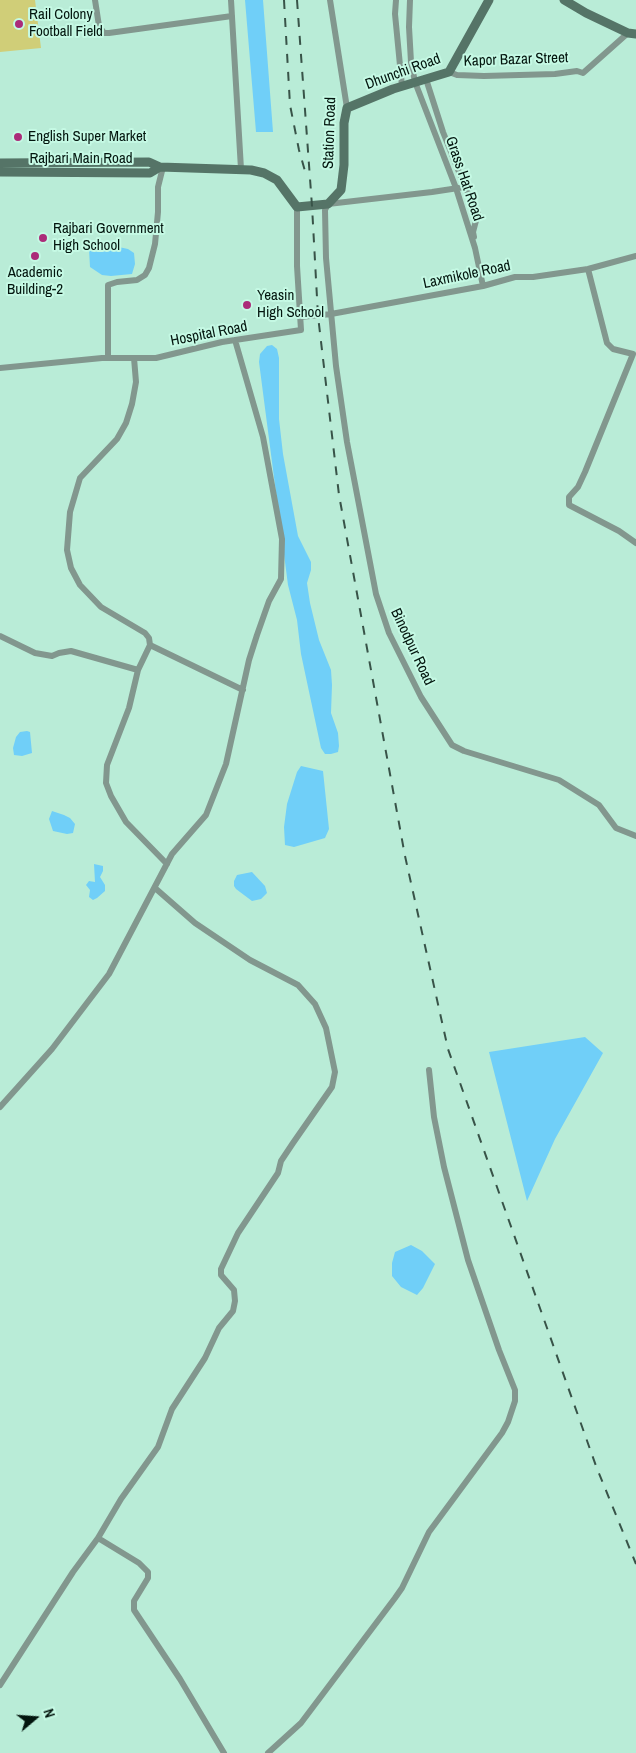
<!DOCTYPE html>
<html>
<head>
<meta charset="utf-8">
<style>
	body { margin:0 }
	#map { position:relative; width:636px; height:1753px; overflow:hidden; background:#b9ecd7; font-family:"Archivo Narrow",sans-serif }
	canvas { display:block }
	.north { position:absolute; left:10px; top:1693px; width:50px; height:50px; -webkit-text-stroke:4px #c5f9e4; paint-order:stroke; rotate:72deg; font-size:14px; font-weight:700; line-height:20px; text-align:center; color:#03150e }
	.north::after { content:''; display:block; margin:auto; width:18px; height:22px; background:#03150e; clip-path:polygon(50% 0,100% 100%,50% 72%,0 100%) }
</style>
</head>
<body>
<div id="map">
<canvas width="636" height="1753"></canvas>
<div class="north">N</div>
</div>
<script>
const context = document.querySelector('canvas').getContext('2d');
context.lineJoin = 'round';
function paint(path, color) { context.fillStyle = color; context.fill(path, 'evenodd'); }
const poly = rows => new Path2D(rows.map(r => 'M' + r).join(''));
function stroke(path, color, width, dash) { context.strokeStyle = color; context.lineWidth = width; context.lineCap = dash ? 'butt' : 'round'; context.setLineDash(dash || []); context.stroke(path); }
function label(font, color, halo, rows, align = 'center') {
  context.font = font + ' "Archivo Narrow",sans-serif'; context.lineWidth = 4; context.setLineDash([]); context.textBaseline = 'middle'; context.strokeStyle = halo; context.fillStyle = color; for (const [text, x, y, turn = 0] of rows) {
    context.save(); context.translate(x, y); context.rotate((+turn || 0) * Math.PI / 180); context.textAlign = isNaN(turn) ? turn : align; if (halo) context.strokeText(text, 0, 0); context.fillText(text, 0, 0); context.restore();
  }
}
const green = poly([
	[0,0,35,0,41,48,0,52]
]);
const water = poly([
	[245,0,263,0,273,132,256,132],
	[94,246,114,246,128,249,134,253,135,264,132,274,111,276,102,275,90,267,89,249],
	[272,345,277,349,279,358,279,419,283,454,298,536,311,562,311,570,307,583,310,603,319,640,331,670,332,685,331,713,338,733,339,746,338,752,331,754,325,754,321,748,301,654,297,620,288,585,259,362,260,354,267,346],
	[27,731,30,732,32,753,22,756,14,755,13,748,16,737,20,732],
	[301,766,323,771,329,829,325,838,294,847,285,845,284,827,287,804,297,772],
	[52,811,64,815,70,818,75,824,73,833,67,834,53,831,49,819],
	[94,864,103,866,103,871,100,877,105,885,105,891,97,898,93,900,89,897,90,890,86,885,89,881,95,882],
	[252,872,265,886,267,893,261,899,252,901,236,889,234,886,234,881,237,875],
	[585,1037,603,1053,555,1139,527,1201,489,1052],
	[411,1245,422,1251,435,1264,423,1288,417,1295,401,1287,392,1276,392,1263,395,1252]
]);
const street = poly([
	[95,0,99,26,104,33,109,33,232,16],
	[231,0,241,169],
	[330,0,347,108],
	[396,0,395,14,402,86],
	[410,0,409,27,411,62,415,82,456,188,475,248,483,286],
	[449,72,457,75,484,76,555,74,577,71,583,73,628,33],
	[426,79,443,132,465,187,478,213,473,232,474,237],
	[465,187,432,192,328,204,325,210,326,258,336,366,347,442,376,594,389,633,421,697,452,745,464,751,559,780,599,805,616,828,636,836],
	[588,269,607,343,613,349,633,354,585,472,578,487,569,497,569,505,619,531,636,543],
	[300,317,331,314,483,286,515,277,533,277,588,269,636,256],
	[108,358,108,285,117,282,137,280,145,275,149,268,155,244,158,212,158,187,163,167],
	[134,358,136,382,132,404,126,423,117,439,80,478,70,512,67,550,71,568,80,585,101,607,145,633,149,638,150,645,138,670,129,708,107,765,106,783,111,796,126,822,167,864],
	[0,368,102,358,156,358,222,342,301,330,297,266,297,207],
	[0,636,35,653,52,656,59,653,71,651,138,670],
	[150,645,243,690],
	[0,1107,52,1049,109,974,172,854,206,815,226,764,249,660,257,635,269,601,281,579,282,539,263,437,235,340],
	[98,1538,139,1563,148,1572,148,1578,134,1601,134,1610,180,1679,224,1753],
	[0,1685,73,1572,98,1538,121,1499,158,1447,172,1409,205,1358,219,1328,233,1311,235,1301,234,1290,221,1275,221,1269,238,1233,278,1173,281,1161,293,1143,332,1087,335,1072,326,1028,315,1004,298,985,250,960,195,923,155,888],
	[268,1753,301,1723,395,1598,402,1588,429,1532,502,1433,508,1422,515,1401,515,1390,499,1350,468,1260,444,1167,434,1117,429,1070]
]);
const secondary = poly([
	[564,0,586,13,628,33,636,34],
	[0,163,149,162,160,167,251,170,264,173,277,180,297,207,328,204,341,190,344,165,344,123,347,108,393,89,449,72,489,0],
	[0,172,150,173,160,167]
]);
const rail = poly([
	[284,0,290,105,299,150,305,171],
	[297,0,312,206,318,316,339,495,405,856,448,1049,596,1466,636,1564]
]);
const markers = [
	[19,24,5,"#ab2b79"],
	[18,137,5,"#ab2b79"],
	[43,238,5,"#ab2b79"],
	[35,256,5,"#ab2b79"],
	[247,305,5,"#ab2b79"]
];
const poiNames = [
	["Rail Colony",29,15],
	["Football Field",29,32],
	["English Super Market",28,137],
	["Rajbari Government",53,229],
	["High School",53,246],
	["Academic",35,273,"center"],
	["Building-2",35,290,"center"],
	["Yeasin",257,296],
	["High School",257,313]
];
const streetNames = [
	["Kapor Bazar Street",516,60,-2],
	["Dhunchi Road",403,72,-20],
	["Station Road",330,133,-88],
	["Rajbari Main Road",81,159],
	["Grass Hat Road",464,179,71],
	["Laxmikole Road",467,275,-12],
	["Hospital Road",209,334,-11],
	["Binodpur Road",412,647,65]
];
paint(green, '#d0ce78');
paint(water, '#70cff8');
stroke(street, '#82978e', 6);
stroke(secondary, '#557467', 9);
stroke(rail, '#385348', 2, [9, 9]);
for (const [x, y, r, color] of markers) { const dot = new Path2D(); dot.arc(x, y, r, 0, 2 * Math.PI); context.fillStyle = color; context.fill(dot); stroke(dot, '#c5f9e4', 2); }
label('15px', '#03150e', '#c5f9e4', poiNames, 'left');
label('15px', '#03150e', '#c5f9e4', streetNames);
</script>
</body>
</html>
